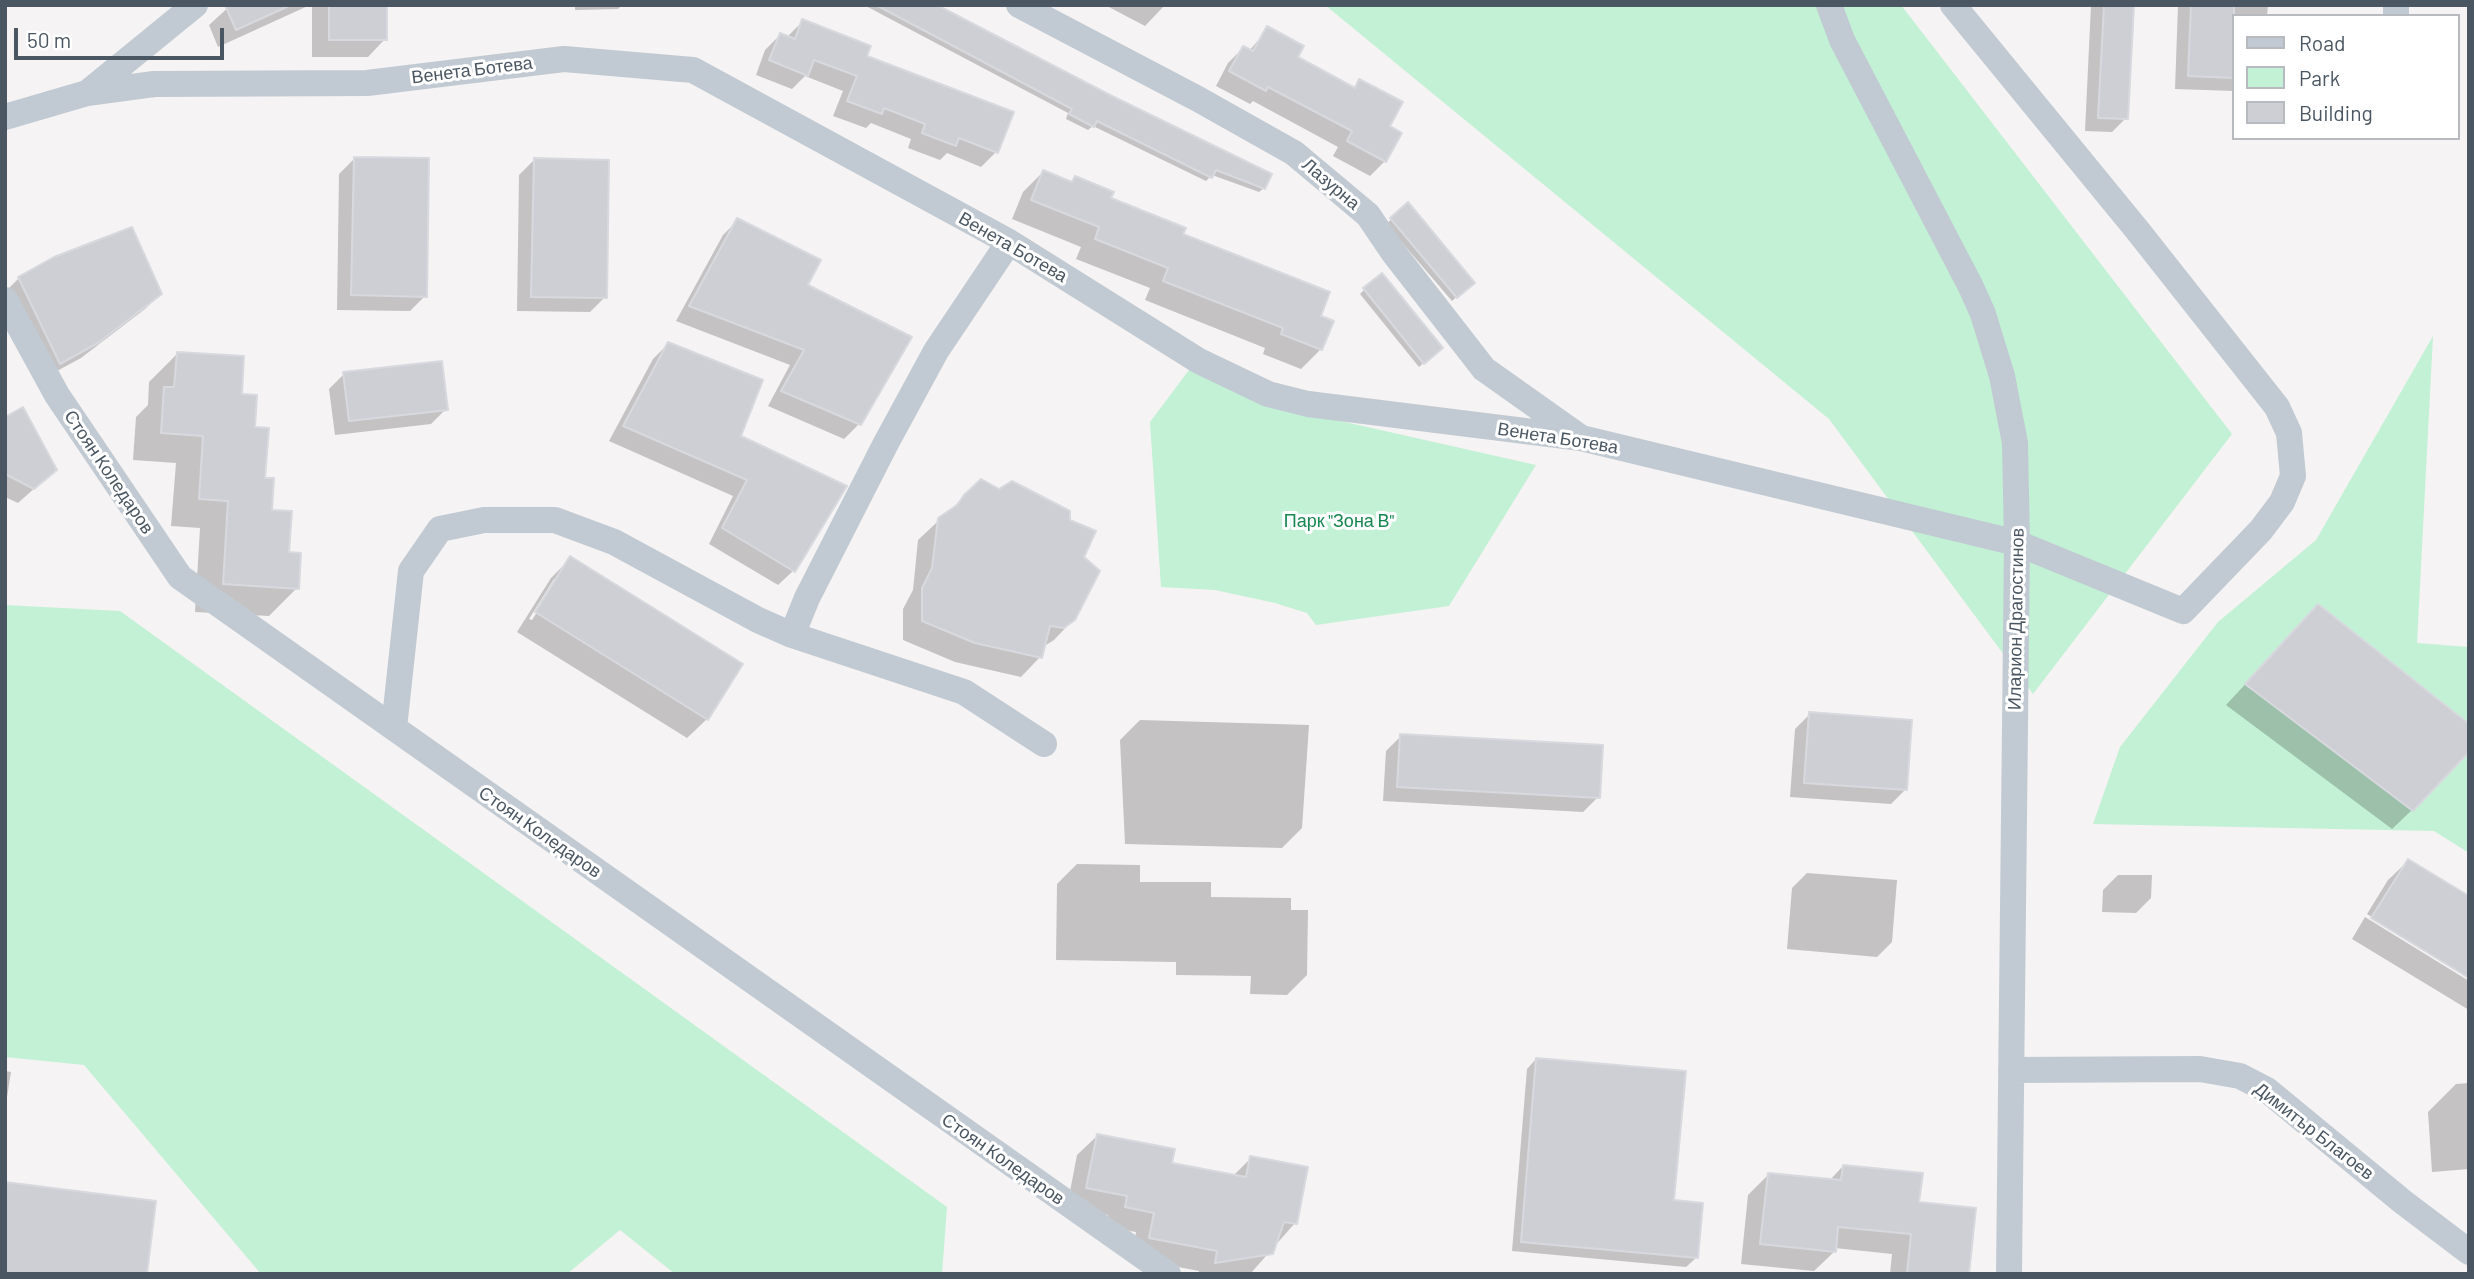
<!DOCTYPE html>
<html>
<head>
<meta charset="utf-8">
<style>
	body { margin:0 }
	#map { position:relative; width:2474px; height:1279px; overflow:hidden; background:#f5f3f3; font-family:Barlow,sans-serif }
	canvas { display:block }
	.frame { position:absolute; inset:0; border:7px solid #4a5661; pointer-events:none }
	.legend { position:absolute; left:2232px; top:14px; width:228px; height:126px; box-sizing:border-box; background:#fff; border:2px solid #b7bbc0; margin:0; padding:9px 12px; list-style:none; font-size:21px; color:#4a5661 }
	.legend li { display:flex; align-items:center; gap:14px; height:35px }
	.legend b { width:35px; border:2px solid #b7bbc0 }
	.scale { position:absolute; left:14px; top:28px; width:210px; height:32px; box-sizing:border-box; border:4px solid #4a5661; border-top:0; padding-left:9px; font-size:21px; line-height:24px; white-space:nowrap; color:#4a5661; -webkit-text-stroke:5px #fff; paint-order:stroke }
</style>
</head>
<body>
<div id="map">
<canvas width="2474" height="1279"></canvas>
<div class="frame"></div>
<ul class="legend">
<li><b style="height:9px;background:#c1cad2"></b>Road</li>
<li><b style="height:19px;background:#c3f1d5"></b>Park</li>
<li><b style="height:19px;background:#cdcfd5"></b>Building</li>
</ul>
<div class="scale">50 m</div>
</div>
<script>
const context = document.querySelector('canvas').getContext('2d');
context.lineJoin = 'round';
function paint(path, color) { context.fillStyle = color; context.fill(path, 'evenodd'); }
const poly = rows => new Path2D(rows.map(r => 'M' + r).join(''));
function stroke(path, color, width, dash) { context.strokeStyle = color; context.lineWidth = width; context.lineCap = dash ? 'butt' : 'round'; context.setLineDash(dash || []); context.stroke(path); }
function label(font, color, halo, rows, align = 'center') {
  context.font = font + ' Barlow,sans-serif'; context.lineWidth = 6; context.setLineDash([]); context.textBaseline = 'middle'; context.strokeStyle = halo; context.fillStyle = color; for (const [text, x, y, turn = 0] of rows) {
    context.save(); context.translate(x, y); context.rotate((+turn || 0) * Math.PI / 180); context.textAlign = isNaN(turn) ? turn : align; if (halo) context.strokeText(text, 0, 0); context.fillText(text, 0, 0); context.restore();
  }
}
const green = poly([
	[1325,5,1901,5,2232,434,2033,694,1829,419],
	[2433,336,2417,643,2469,647,2469,853,2434,831,2093,824,2120,747,2218,622,2316,540],
	[1192,366,1274,406,1536,465,1449,606,1316,625,1307,613,1275,603,1215,590,1161,587,1150,422],
	[5,605,120,611,947,1207,942,1274,675,1274,620,1230,567,1274,261,1274,84,1065,5,1057]
]);
const shadow = poly([
	[231,5,310,5,218,47,209,25],
	[312,5,385,5,385,39,368,57,312,57],
	[575,5,622,5,618,9,575,10],
	[864,5,934,5,1109,97,1264,188,1259,192,1212,175,1206,181,1093,126,1088,130,1066,119,1068,113],
	[1105,5,1165,5,1145,26],
	[2091,5,2132,5,2126,118,2112,132,2085,131],
	[2178,5,2268,5,2267,16,2234,16,2234,91,2175,89],
	[803,21,864,57,996,152,981,167,947,153,940,160,908,148,911,139,871,123,866,128,833,116,843,91,805,76,792,89,756,75,765,50,780,35,788,36],
	[1268,29,1296,58,1352,89,1360,81,1387,127,1385,161,1370,176,1333,156,1338,147,1253,101,1250,104,1216,86,1228,63,1243,48,1249,51],
	[354,159,425,296,410,311,337,310,339,174],
	[534,160,605,297,590,312,517,311,519,175],
	[1043,172,1070,183,1075,178,1109,199,1181,235,1318,317,1321,349,1301,369,1263,354,1265,348,1145,300,1150,288,1076,259,1081,247,1012,219,1023,192],
	[1408,205,1468,287,1452,301,1386,224],
	[738,220,806,285,859,424,844,439,768,406,790,365,676,321,723,235],
	[19,278,160,294,145,309,81,358,44,378,5,292],
	[1364,290,1436,352,1419,367,1360,294],
	[668,344,738,437,793,571,778,585,709,544,733,496,609,441,653,359],
	[177,354,240,396,253,429,271,511,287,554,297,588,269,616,195,612,200,528,171,526,176,463,133,460,136,417,148,405,149,382],
	[344,374,446,409,431,424,335,435,329,389],
	[5,410,8,417,55,470,18,503,5,497],
	[965,496,1068,521,1082,557,1074,619,1054,640,1043,647,1040,657,1021,677,955,662,903,640,903,609,913,590,918,540],
	[571,558,707,719,687,738,517,632,551,578],
	[554,579,558,579,532,620,529,619],
	[2299,626,2412,810,2392,829,2226,705],
	[1810,714,1906,789,1891,804,1790,797,1795,729],
	[1140,720,1309,725,1302,828,1282,848,1125,844,1120,740],
	[1401,736,1598,797,1583,812,1383,801,1386,751],
	[2408,861,2469,976,2367,914,2388,880],
	[1077,864,1140,865,1140,882,1211,882,1211,897,1291,898,1291,910,1308,910,1307,975,1287,995,1250,994,1251,976,1176,975,1176,962,1056,960,1057,884],
	[1807,873,1897,880,1892,942,1877,957,1787,949,1792,888],
	[2118,875,2152,875,2151,898,2136,913,2102,912,2103,890],
	[2365,917,2469,981,2469,1010,2352,939],
	[1536,1059,1696,1258,1686,1267,1512,1251,1527,1069],
	[5,1071,11,1072,5,1110],
	[2469,1083,2469,1169,2432,1172,2428,1112,2456,1084],
	[1097,1136,1170,1164,1233,1176,1251,1158,1295,1223,1251,1273,1198,1274,1199,1271,1131,1258,1136,1232,1106,1227,1108,1215,1067,1207,1077,1155],
	[1843,1166,1917,1203,1967,1274,1890,1274,1892,1254,1835,1248,1834,1252,1814,1271,1741,1264,1748,1195,1768,1175,1829,1181]
]);
const building = poly([
	[225,5,291,5,236,30,225,5],
	[329,5,387,5,387,40,329,40,329,5],
	[876,5,937,5,1110,95,1272,174,1265,189,1216,170,1212,178,1097,121,1094,127,1069,114,1072,109,876,5],
	[2104,5,2134,5,2128,119,2098,118,2104,5],
	[2191,5,2234,5,2234,78,2188,76,2191,5],
	[802,19,871,46,867,56,1014,112,998,153,959,138,956,146,922,133,925,124,884,108,882,114,847,101,857,76,814,60,808,76,769,60,780,33,795,39,802,19],
	[1267,26,1304,46,1298,57,1355,88,1359,79,1403,102,1390,126,1402,133,1386,162,1347,141,1352,131,1268,87,1266,91,1229,71,1243,46,1253,51,1267,26],
	[354,157,429,158,427,297,351,295,354,157],
	[534,158,609,160,607,298,531,297,534,158],
	[1043,170,1072,182,1075,176,1114,192,1111,198,1186,228,1183,234,1330,292,1321,316,1334,321,1322,350,1281,334,1283,328,1163,281,1168,268,1095,239,1099,227,1031,200,1043,170],
	[1408,202,1475,283,1457,298,1390,218,1408,202],
	[737,218,821,260,808,285,912,337,861,425,781,391,804,350,689,306,737,218],
	[132,227,162,294,98,343,60,364,18,277,54,257,132,227],
	[1382,273,1443,348,1424,364,1363,288,1382,273],
	[668,342,763,380,741,436,847,486,795,572,722,528,747,480,623,426,668,342],
	[177,352,244,356,242,394,257,395,255,427,269,428,265,478,274,478,272,510,292,511,289,552,301,553,299,589,223,584,228,501,199,499,203,436,161,433,164,387,174,387,177,352],
	[442,361,448,410,349,421,343,372,442,361],
	[23,407,57,470,34,489,5,474,5,417,23,407],
	[981,479,999,489,1012,481,1070,511,1070,520,1096,531,1084,557,1100,571,1075,620,1064,628,1050,626,1042,658,975,643,922,621,922,588,932,568,938,518,957,505,964,495,981,479],
	[570,556,743,664,708,720,535,612,570,556],
	[2318,604,2469,724,2469,752,2413,811,2245,684,2318,604],
	[1809,712,1912,720,1907,790,1804,783,1809,712],
	[1400,734,1603,745,1600,798,1397,787,1400,734],
	[2408,859,2469,896,2469,978,2371,918,2408,859],
	[1536,1058,1686,1071,1674,1200,1703,1203,1698,1258,1521,1242,1536,1058],
	[1097,1134,1175,1149,1172,1163,1246,1177,1250,1156,1308,1167,1297,1224,1284,1222,1273,1254,1215,1263,1217,1251,1149,1238,1154,1213,1125,1207,1127,1196,1086,1188,1097,1134],
	[1843,1165,1923,1173,1919,1202,1976,1208,1969,1274,1907,1274,1911,1234,1838,1227,1836,1252,1760,1244,1768,1173,1841,1180,1843,1165],
	[5,1182,156,1201,147,1274,5,1274,5,1182]
]);
const minor = poly([
	[1019,5,1198,99,1294,153,1368,215,1393,252,1484,369,1580,437],
	[1829,5,1842,40,1971,287,1983,314,2002,376,2015,443,2017,543,2009,1274],
	[2396,16,2396,5],
	[87,93,195,5],
	[5,117,87,93,154,84,367,83,564,59,693,70,1009,242,1199,361,1268,394,1308,404,1581,438,2017,543,2183,611,2261,530,2282,502,2293,476,2289,433,2277,407,2138,231,1953,5],
	[5,300,57,395,180,577,1168,1274],
	[792,635,807,598,885,445,936,351,1009,242],
	[394,728,411,571,440,529,484,520,555,520,614,542,758,620,792,635,964,692,1044,744],
	[2011,1070,2200,1069,2240,1076,2267,1090,2403,1202,2469,1252]
]);
const streetNames = [
	["Венета Ботева",472,70,-7],
	["Лазурна",1331,184,40],
	["Венета Ботева",1013,247,30],
	["Венета Ботева",1558,438,9],
	["Стоян Коледаров",109,472,56],
	["Иларион Драгостинов",2016,619,-89],
	["Стоян Коледаров",540,832,35],
	["Димитър Благоев",2314,1131,38],
	["Стоян Коледаров",1003,1159,35]
];
const parkNames = [
	["Парк \"Зона В\"",1339,521]
];
paint(green, '#c3f1d5');
paint(shadow, '#0003');
paint(building, '#cdcfd5');
stroke(building, '#d7d9de', 2);
stroke(minor, '#c1cad2', 26);
label('18px', '#4a5661', '#fff', streetNames);
label('18px', '#17864f', '#fff', parkNames);
</script>
</body>
</html>
